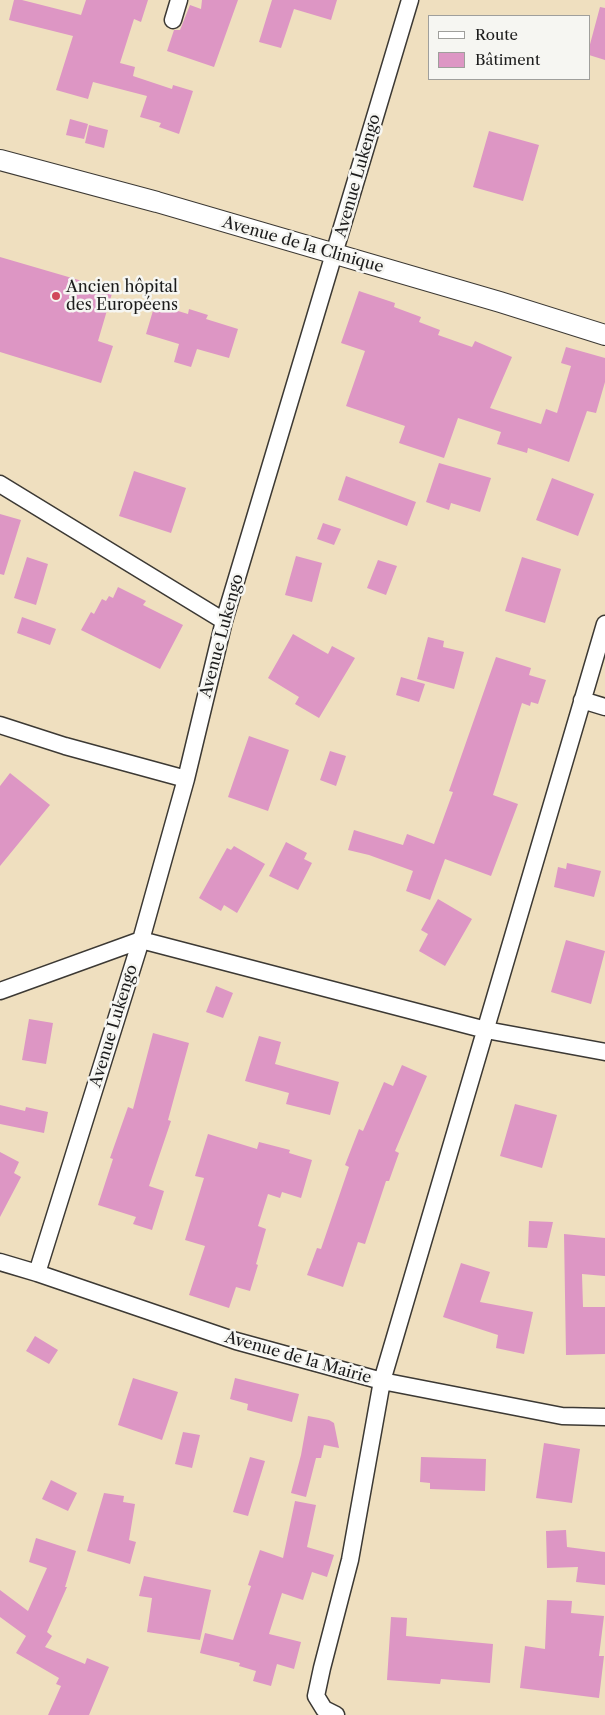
<!DOCTYPE html>
<meta charset="utf-8">
<style>
body{margin:0}
#map{position:relative;width:605px;height:1715px;overflow:hidden;background:#efdfbf;font-family:"Libre Caslon Text",serif}
canvas{display:block}
.legend{position:absolute;left:428px;top:15px;width:162px;height:65px;box-sizing:border-box;background:#f6f6f2;border:1px solid #9f9f9c;margin:0;padding:6px 9px;list-style:none;font-size:15px;color:#1c1c1c}
.legend li{display:flex;align-items:center;gap:10px;height:25px}
.legend b{width:25px;border:1px solid #9f9f9c}
</style>
<div id="map">
<canvas width="605" height="1715"></canvas>
<ul class="legend">
<li><b style="height:6px;background:#fff"></b>Route</li>
<li><b style="height:14px;background:#dd96c4"></b>Bâtiment</li>
</ul>
</div>
<script>
const c = document.querySelector('canvas').getContext('2d');
c.lineJoin = 'round';
function fillPath(path, color) { c.fillStyle = color; c.fill(path, 'evenodd'); }
function strokePath(path, color, width, dash) { c.strokeStyle = color; c.lineWidth = width; c.lineCap = dash ? 'butt' : 'round'; c.setLineDash(dash || []); c.stroke(path); }
function drawText(font, color, halo, rows, align = 'center') {
  c.font = font + ' "Libre Caslon Text",serif'; c.lineWidth = 5; c.setLineDash([]); c.textBaseline = 'middle'; c.strokeStyle = halo; c.fillStyle = color; for (const [text, x, y, turn = 0] of rows) {
    c.save(); c.translate(x, y); c.rotate((+turn || 0) * Math.PI / 180); c.textAlign = isNaN(turn) ? turn : align; if (halo) c.strokeText(text, 0, 0); c.fillText(text, 0, 0); c.restore();
  }
}
const building = new Path2D(`
 M14,0H22L81,15L86,0H148L141,22L134,19L120,63L135,67L133,76L172,89L173,85L193,91L179,134L159,127L161,123L140,117L147,96L93,82L88,99L56,90L73,36L9,20Z
 M202,0H238L214,67L167,51L174,30H180L190,5L201,9Z
 M272,0H337L331,20L294,9L281,48L259,42Z
 M600,7L605,8V60L589,55V48Z
 M70,119L88,124L84,139L66,135Z
 M89,125L108,130L104,148L85,143Z
 M489,131L539,145L523,201L473,187Z
 M0,257L113,290L98,341L113,346L101,383L0,352Z
 M359,291L395,303L394,307L421,317L419,322L440,330L438,335L472,347L475,341L512,357L490,408L541,424L546,409L557,413L571,366L561,363L566,347L605,358V382L596,413L587,411L569,462L528,448L527,453L497,444L501,432L458,418L444,458L399,443L405,426L346,406L365,351L341,343Z
 M155,304L188,314L189,309L208,315L206,319L238,329L229,358L197,349L191,367L174,362L179,344L146,334Z
 M439,463L491,478L480,512L451,503L449,510L426,502Z
 M134,471L186,488L171,533L119,516Z
 M346,476L416,502L407,526L338,500Z
 M552,478L594,494L578,536L536,520Z
 M0,514L21,520L4,575L0,574Z
 M323,523L341,529L334,545L317,539Z
 M296,556L322,563L312,602L285,595Z
 M27,557L48,564L36,605L14,598Z
 M522,557L561,569L545,623L505,611Z
 M378,560L397,566L386,595L367,588Z
 M118,587L146,601L143,605L183,625L160,669L81,630L91,612L94,614L102,599L106,601L109,596L113,598Z
 M22,617L56,629L50,645L17,633Z
 M293,634L328,654L332,646L355,658L319,718L295,704L299,697L268,678Z
 M428,637L444,641L443,647L464,652L454,689L417,679Z
 M496,657L531,668L529,675L546,680L538,704L531,702L530,706L522,703L493,795L518,804L491,876L445,859L430,900L406,891L413,871L369,855L348,850L354,830L403,845L407,834L434,844L453,792L449,791Z
 M401,677L425,684L419,702L396,695Z
 M249,736L289,750L268,811L228,797Z
 M330,751L346,756L336,786L320,780Z
 M10,773L50,805L0,866V786Z
 M286,842L307,853L304,859L312,863L298,890L269,876Z
 M234,846L265,864L237,913L224,905L221,911L199,898L227,848L231,850Z
 M567,863L601,871L594,897L554,887L558,867L566,869Z
 M438,899L472,919L445,966L419,951L428,934L421,930Z
 M566,940L605,951L591,1004L551,992Z
 M216,986L233,993L223,1018L206,1012Z
 M29,1019L53,1023L46,1064L22,1060Z
 M153,1033L189,1043L168,1120L171,1121L149,1186L164,1191L152,1230L133,1224L136,1217L98,1205L113,1159L110,1158L128,1107L133,1109Z
 M259,1036L281,1042L275,1064L339,1082L330,1115L286,1104L289,1093L245,1081Z
 M402,1065L427,1076L395,1151L399,1153L389,1181H386L365,1244L358,1242L343,1287L307,1275L317,1248L321,1249L349,1167L345,1165L359,1129L363,1131L384,1082L393,1086Z
 M515,1104L557,1115L542,1168L500,1156Z
 M0,1105L25,1111L26,1107L48,1112L44,1133L0,1124Z
 M208,1134L257,1149L259,1142L290,1150L289,1153L312,1160L301,1198L282,1192L280,1198L268,1194L258,1226L266,1229L256,1264L258,1265L250,1291L236,1287L229,1308L189,1295L205,1246L185,1240L204,1178L195,1176Z
 M0,1152L19,1162L14,1173L21,1177L0,1217Z
 M529,1221L553,1222L547,1248L528,1247Z
 M564,1234L605,1238V1276L582,1274L583,1307H605V1354L566,1355Z
 M461,1263L490,1272L480,1302L533,1312L524,1354L496,1348L498,1335L443,1317Z
 M35,1336L58,1350L49,1364L26,1351Z
 M133,1378L178,1392L162,1440L118,1425Z
 M235,1378L299,1394L292,1422L247,1410L248,1404L230,1399Z
 M308,1416L329,1420L334,1423L339,1448L324,1445L321,1458H316L306,1497L291,1493L301,1455Z
 M183,1432L200,1435L192,1468L175,1464Z
 M544,1443L580,1449L572,1503L536,1498Z
 M250,1457L265,1461L248,1516L233,1512Z
 M421,1457L486,1459L485,1491L430,1489V1483L420,1482Z
 M51,1480L77,1493L68,1511L42,1499Z
 M104,1493L124,1496L123,1502L135,1504L129,1540L136,1542L130,1564L87,1551Z
 M295,1501L316,1505L307,1547L334,1555L327,1577L312,1572L303,1600L282,1593L269,1634L301,1642L294,1669L277,1664L271,1686L253,1681L256,1671L239,1666L240,1663L200,1653L205,1633L233,1640L251,1586L248,1585L260,1550L283,1558Z
 M566,1530L567,1547L605,1552V1585L576,1582L578,1567L547,1568L546,1531Z
 M36,1538L76,1551L65,1587H67L47,1632L52,1636L45,1647L85,1664L87,1658L109,1667L89,1715H48L61,1686L56,1684L59,1678L16,1653L26,1636L0,1617V1590L28,1611L47,1568L29,1562Z
 M144,1576L211,1590L200,1640L147,1632L152,1598L139,1596Z
 M547,1600L572,1601L571,1613L604,1616L599,1656H604L599,1698L520,1688L525,1646L545,1649Z
 M391,1617L407,1618L406,1636L493,1644L490,1683L441,1679L440,1684L387,1680Z`);
const minor = new Path2D(`
 M173,20L179,0
 M0,484L224,621
 M582,700L605,707
 M0,725L65,746L186,779
 M0,991L141,940L486,1030L605,1052
 M0,1262L37,1273L236,1341L382,1381L562,1416L605,1417
 M37,1273L141,940L186,779L224,621L410,0
 M336,1715L324,1709L316,1696L322,1668L350,1560L382,1381L605,624`);
const tertiary = new Path2D(`
 M0,160L157,202L500,302L605,335`);
const markers = [
 [56,296,5,"#d1495b"]
];
const streetNames = [
 ["Avenue Lukengo",358,176,-74],
 ["Avenue de la Clinique",303,245,16],
 ["Avenue Lukengo",222,636,-75],
 ["Avenue Lukengo",114,1026,-73],
 ["Avenue de la Mairie",298,1358,16]
];
const poiNames = [
 ["Ancien hôpital",66,287],
 ["des Européens",66,305]
];
fillPath(building, '#dd96c4');
strokePath(minor, '#3c3934', 19);
strokePath(tertiary, '#3c3934', 22);
strokePath(minor, '#fff', 16);
strokePath(tertiary, '#fff', 20);
for (const [x, y, r, color] of markers) { const dot = new Path2D(); dot.arc(x, y, r, 0, 2 * Math.PI); c.fillStyle = color; c.fill(dot); strokePath(dot, '#f6f6f2', 2); }
drawText('16px', '#1c1c1c', '#f6f6f2', streetNames);
drawText('16px', '#1c1c1c', '#f6f6f2', poiNames, 'left');
</script>
